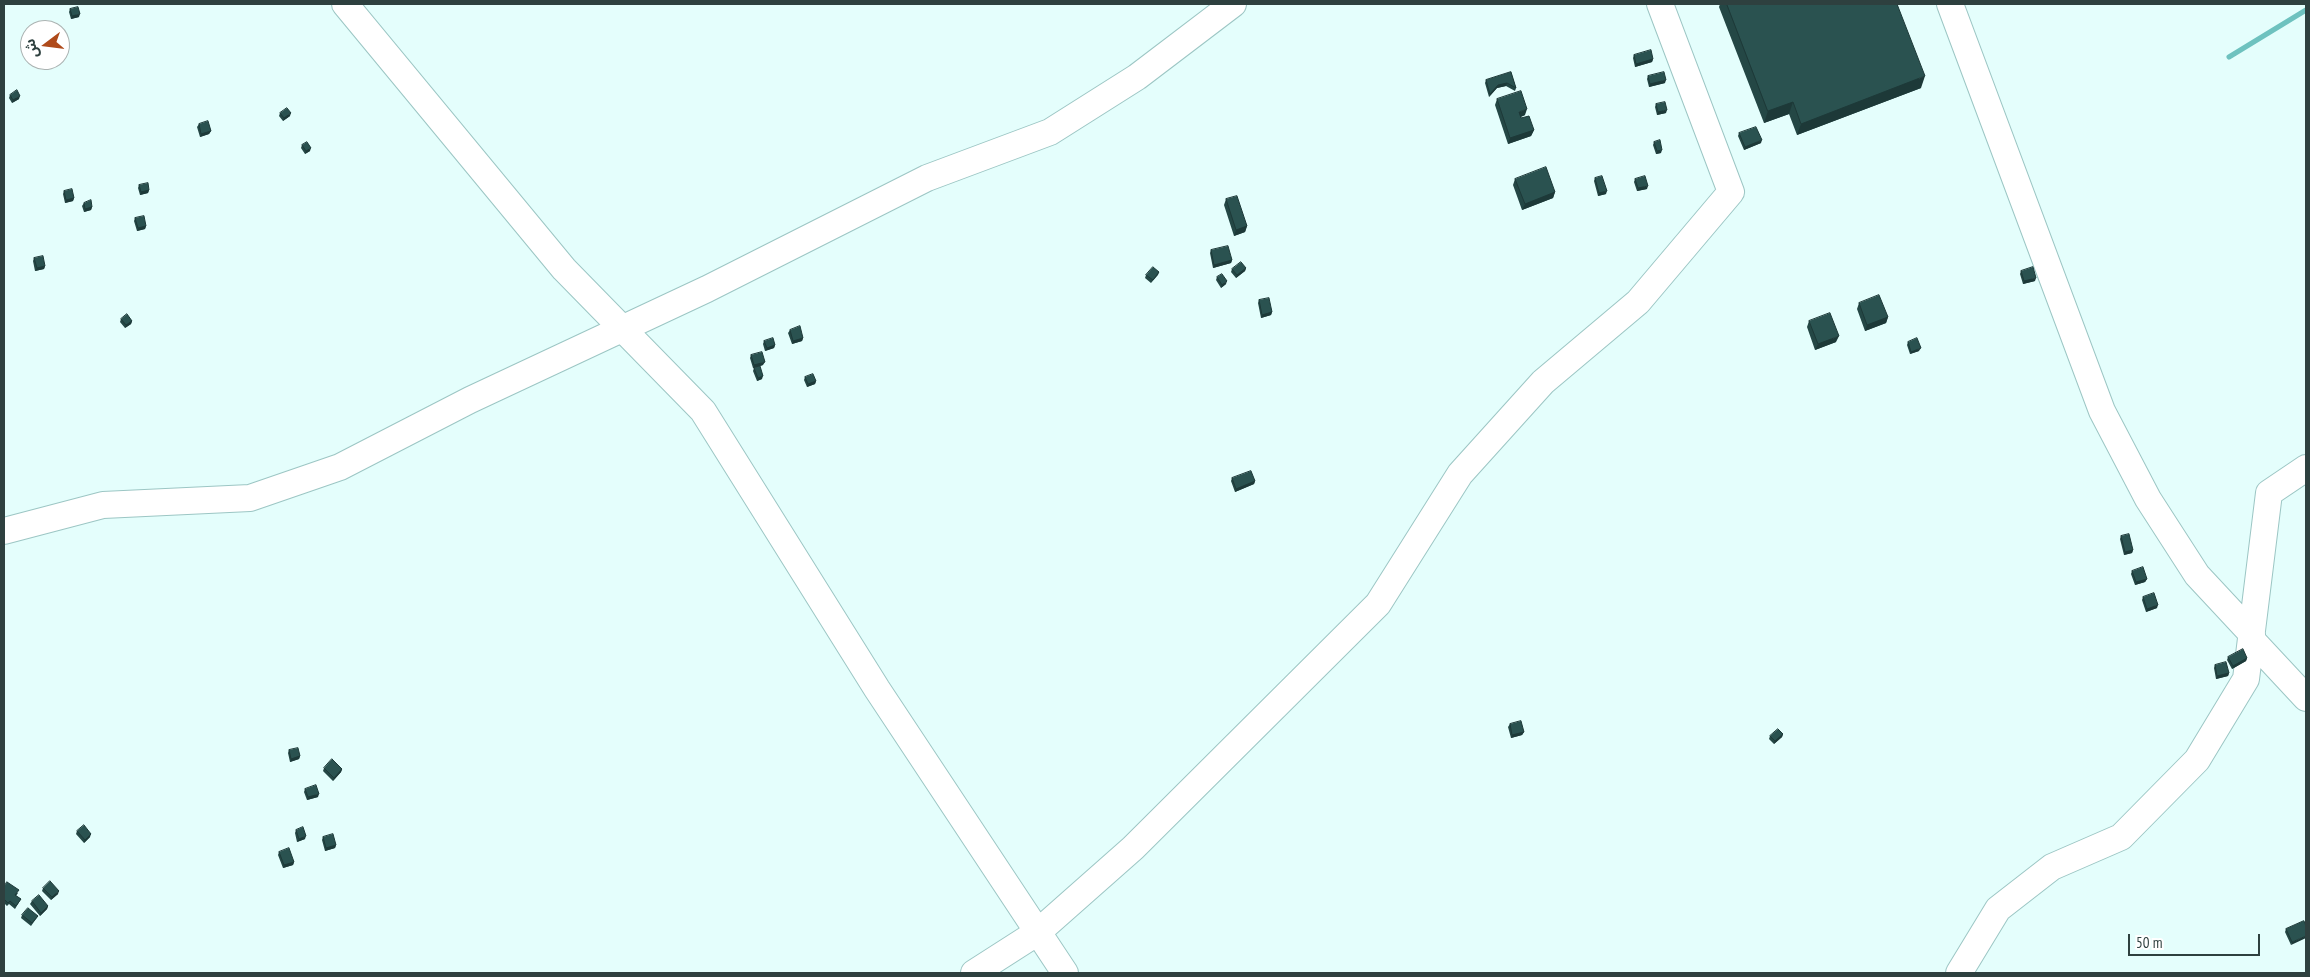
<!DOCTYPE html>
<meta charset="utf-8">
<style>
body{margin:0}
#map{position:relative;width:2310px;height:977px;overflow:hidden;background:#e4fefc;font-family:"PT Sans Narrow","Noto Sans Arabic",sans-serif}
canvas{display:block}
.frame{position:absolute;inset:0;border:5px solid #2e403f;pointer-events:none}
.north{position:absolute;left:20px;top:20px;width:50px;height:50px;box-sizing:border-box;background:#fff;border:1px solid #abb3b2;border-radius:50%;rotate:255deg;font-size:14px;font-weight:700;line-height:20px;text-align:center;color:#2e403f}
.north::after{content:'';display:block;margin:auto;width:18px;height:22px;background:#af4a1a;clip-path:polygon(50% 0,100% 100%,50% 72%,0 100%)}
.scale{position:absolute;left:2128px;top:934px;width:132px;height:22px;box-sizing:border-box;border:2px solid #2e403f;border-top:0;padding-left:6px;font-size:15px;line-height:18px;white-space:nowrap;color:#2e403f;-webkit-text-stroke:4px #fff;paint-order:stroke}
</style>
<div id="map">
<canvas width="2310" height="977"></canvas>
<div class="frame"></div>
<div class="north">ش</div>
<div class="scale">50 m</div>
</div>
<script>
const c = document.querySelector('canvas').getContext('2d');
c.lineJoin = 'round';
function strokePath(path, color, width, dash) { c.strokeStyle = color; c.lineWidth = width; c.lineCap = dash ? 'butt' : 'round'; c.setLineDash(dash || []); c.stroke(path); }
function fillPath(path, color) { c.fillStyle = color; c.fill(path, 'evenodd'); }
const stream = new Path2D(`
 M2229,57L2306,10`);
const minor = new Path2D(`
 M345,4L564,269L703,411L877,689L1065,973
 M1950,4L2102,411L2148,499L2197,575L2252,634
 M4,531L103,505L250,498L340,467L470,400L707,289L927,178L1050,132L1137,77L1233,4
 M2252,640L2306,698
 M974,973L1038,932L1133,848L1378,604L1460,474L1543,382L1638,302L1731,192L1660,4
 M1959,973L1998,909L2052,867L2121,837L2197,760L2246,679L2269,493L2306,468`);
const wall = new Path2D(`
 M1720,4H1897L1921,88L1797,135L1789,114L1764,123L1719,7Z
 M70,9L79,17L71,19L69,12Z
 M1634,55L1653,59L1652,62L1635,67L1633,58Z
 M1511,72L1516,88L1515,91L1506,86L1497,88L1489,97L1485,83L1486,80Z
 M1648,76L1665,83L1649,87L1647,79Z
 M10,95L19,99L12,103L9,98Z
 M1497,99L1525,115L1521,117V118L1534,130L1531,136L1508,144L1495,105Z
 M1656,104L1666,113L1657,115L1655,107Z
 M280,113L290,116L283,121L279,116Z
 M199,124L211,131L209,134L200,137L197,127Z
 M1739,133L1761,143L1744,150L1738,136Z
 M1654,142L1661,153L1656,154L1653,145Z
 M302,145L310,151L305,154L301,148Z
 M1595,178L1606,194L1598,196L1594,181Z
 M1515,179L1555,192L1553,198L1522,210L1513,185Z
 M1635,179L1647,189L1637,191L1634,182Z
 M139,185L149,190L148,193L140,195L138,188Z
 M64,191L74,198L73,201L65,203L63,194Z
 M1226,199L1247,226L1245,232L1234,236L1224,205Z
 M84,203L92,207L91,210L84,212L82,206Z
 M135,218L146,226L145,229L137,231L134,221Z
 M1211,250L1232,260L1231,263L1213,268L1210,253Z
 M34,258L45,266L44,269L35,271L33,261Z
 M1246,268L1245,271L1236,278L1231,272L1232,269Z
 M2021,271L2035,281L2023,284L2020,274Z
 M1159,272L1158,275L1151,283L1145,278L1146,275Z
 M1217,277L1226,284L1221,288L1216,280Z
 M1259,300L1272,312L1271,315L1261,318L1258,303Z
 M1859,303L1888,317L1886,323L1865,331L1857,309Z
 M121,319L132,321L131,324L125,328L120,322Z
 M1809,321L1836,342L1815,350L1807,327Z
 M790,330L803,338L802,341L792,344L788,333Z
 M764,341L775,345L774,348L765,351L763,344Z
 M1908,342L1919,351L1910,354L1907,345Z
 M751,355L763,365L760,366L762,379L757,381L753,371L754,368L759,366L753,368L750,358Z
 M805,377L816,381L815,384L807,387L804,380Z
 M1232,478L1255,481L1254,484L1235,492L1231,481Z
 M2121,536L2133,550L2132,553L2124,555L2120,539Z
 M2132,571L2147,579L2145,582L2135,585L2131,574Z
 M2143,597L2157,608L2146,612L2142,600Z
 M2228,657L2247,658L2246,661L2232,669L2227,660Z
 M2215,665L2229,673L2228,676L2216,679L2214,668Z
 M1510,724L1524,732L1522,735L1511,738L1508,727Z
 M1783,734L1782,737L1774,744L1769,739L1770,736Z
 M289,750L300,756L299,759L290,762L288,753Z
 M324,768L342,769L341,772L333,781L323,771Z
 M305,789L318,797L307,800L304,792Z
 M296,830L305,839L297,842L295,833Z
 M77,831L90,837L84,843L76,834Z
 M323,837L336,845L335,848L325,851L322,840Z
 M279,852L294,862L293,865L283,868L278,855Z
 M4,887L18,893L16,896L21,899L15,909L9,904L7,906L4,903Z
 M43,888L58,894L51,900L42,891Z
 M32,901L48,906L47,909L40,916L30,904Z
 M22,915L38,916L36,919L31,926L21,918Z
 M2304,921L2291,945L2285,932L2286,929Z`);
const shadedWall = new Path2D(`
 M80,14L79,17L71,19L72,16Z
 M1653,59L1652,62L1635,67L1636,64Z
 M1925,76L1921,88L1797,135L1801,124Z
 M1666,80L1665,83L1649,87L1650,84Z
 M1507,83L1506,86L1497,88L1489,97L1490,94L1498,85Z
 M20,96L19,99L12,103L13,100Z
 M1793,102L1789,114L1764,123L1768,111Z
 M1527,109L1525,115L1517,118L1519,112Z
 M1667,110L1666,113L1657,115L1658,112Z
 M291,113L290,116L283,121L284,118Z
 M1534,130L1531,136L1508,144L1510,138Z
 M211,131L209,134L200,137L201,134Z
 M1762,140L1761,143L1744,150L1745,147Z
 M311,148L310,151L305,154L306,151Z
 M1662,150L1661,153L1656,154L1657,151Z
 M1648,186L1647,189L1637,191L1638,188Z
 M149,190L148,193L140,195L141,192Z
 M1607,191L1606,194L1598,196L1599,193Z
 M1555,192L1553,198L1522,210L1525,204Z
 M74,198L73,201L65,203L66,200Z
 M92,207L91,210L84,212L85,209Z
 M146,226L145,229L137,231L138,228Z
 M1247,226L1245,232L1234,236L1236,230Z
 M1232,260L1231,263L1213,268L1214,265Z
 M45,266L44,269L35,271L37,268Z
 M1246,268L1245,271L1236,278L1237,275Z
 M2036,278L2035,281L2023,284L2024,281Z
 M1227,281L1226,284L1221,288L1222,285Z
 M1272,312L1271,315L1261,318L1262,315Z
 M1888,317L1886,323L1865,331L1867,325Z
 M132,321L131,324L125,328L126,325Z
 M1839,336L1836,342L1815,350L1818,344Z
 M803,338L802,341L792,344L793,341Z
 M775,345L774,348L765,351L767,348Z
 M1921,348L1919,351L1910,354L1911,352Z
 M765,362L763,365L753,368L754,365Z
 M763,376L762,379L757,381L758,378Z
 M816,381L815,384L807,387L808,384Z
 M1255,481L1254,484L1235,492L1236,489Z
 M2133,550L2132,553L2124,555L2125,552Z
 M2147,579L2145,582L2135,585L2136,582Z
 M2158,605L2157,608L2146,612L2147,609Z
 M2247,658L2246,661L2232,669L2233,666Z
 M2229,673L2228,676L2216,679L2217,676Z
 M1524,732L1522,735L1511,738L1512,735Z
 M1783,734L1782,737L1774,744L1775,741Z
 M300,756L299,759L290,762L291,759Z
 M342,769L341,772L333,781L334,778Z
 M319,794L318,797L307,800L308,797Z
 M91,834L90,837L84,843L85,840Z
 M306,836L305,839L297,842L299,839Z
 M336,845L335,848L325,851L326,848Z
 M294,862L293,865L283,868L284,865Z
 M59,891L58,894L51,900L52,897Z
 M48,906L47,909L40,916L41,913Z
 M2306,936V938L2291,945L2292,942Z`);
const building = new Path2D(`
 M1727,4H1897L1925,76L1801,124L1793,102L1768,111Z
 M78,7L80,14L72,16L70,9Z
 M1651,50L1653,59L1636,64L1634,55Z
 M1511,72L1516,88L1507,83L1498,85L1490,94L1486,80Z
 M1664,72L1666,80L1650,84L1648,76Z
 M17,90L20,96L13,100L10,95Z
 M1521,91L1527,109L1519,112L1521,118L1529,116L1534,130L1510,138L1497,99Z
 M1665,102L1667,110L1658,112L1656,104Z
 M287,108L291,113L284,118L280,113Z
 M208,121L211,131L201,134L199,124Z
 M1756,127L1762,140L1745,147L1739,133Z
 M1660,140L1662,150L1657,151L1654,142Z
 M307,142L311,148L306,151L302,145Z
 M1546,167L1555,192L1525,204L1515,179Z
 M1602,176L1607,191L1599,193L1595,178Z
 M1645,176L1648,186L1638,188L1635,179Z
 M148,183L149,190L141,192L139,185Z
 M72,189L74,198L66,200L64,191Z
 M1237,196L1247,226L1236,230L1226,199Z
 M91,200L92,207L85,209L84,203Z
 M144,216L146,226L138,228L135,218Z
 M1228,246L1232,260L1214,265L1211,250Z
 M43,256L45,266L37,268L34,258Z
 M1241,262L1246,268L1237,275L1232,269Z
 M1153,267L1159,272L1153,280L1146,275Z
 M2033,267L2036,278L2024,281L2021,271Z
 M1222,274L1227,281L1222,285L1217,277Z
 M1879,295L1888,317L1867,325L1859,303Z
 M1269,298L1272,312L1262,315L1259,300Z
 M1830,313L1839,336L1818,344L1809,321Z
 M127,314L132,321L126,325L121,319Z
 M800,326L803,338L793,341L790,330Z
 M773,338L775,345L767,348L764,341Z
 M1917,338L1921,348L1911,352L1908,342Z
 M762,352L765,362L754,365L751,355Z
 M760,366L763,376L758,378L754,368Z
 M813,374L816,381L808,384L805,377Z
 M1251,471L1255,481L1236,489L1232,478Z
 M2129,534L2133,550L2125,552L2121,536Z
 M2143,567L2147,579L2136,582L2132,571Z
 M2154,593L2158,605L2147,609L2143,597Z
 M2243,649L2247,658L2233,666L2228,657Z
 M2226,662L2229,673L2217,676L2215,665Z
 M1521,721L1524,732L1512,735L1510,724Z
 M1778,729L1783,734L1775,741L1770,736Z
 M298,748L300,756L291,759L289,750Z
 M332,759L342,769L334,778L324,768Z
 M316,785L319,794L308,797L305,789Z
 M84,825L91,834L85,840L77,831Z
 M303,827L306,836L299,839L296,830Z
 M333,834L336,845L326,848L323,837Z
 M289,848L294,862L284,865L279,852Z
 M50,881L59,891L52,897L43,888Z
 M7,882L19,890L15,895L21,899L16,906L10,901L8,903L4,899V887Z
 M39,895L48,906L41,913L32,901Z
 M28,908L38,916L32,923L22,915Z
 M2304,921L2306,926V936L2292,942L2286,929Z`);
strokePath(stream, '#6ec2bf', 5);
strokePath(minor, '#9cc6c4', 28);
strokePath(minor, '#fff', 26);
fillPath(wall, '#244745');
fillPath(shadedWall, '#1d3938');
fillPath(building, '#2a5250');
strokePath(building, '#1d3938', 1);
</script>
